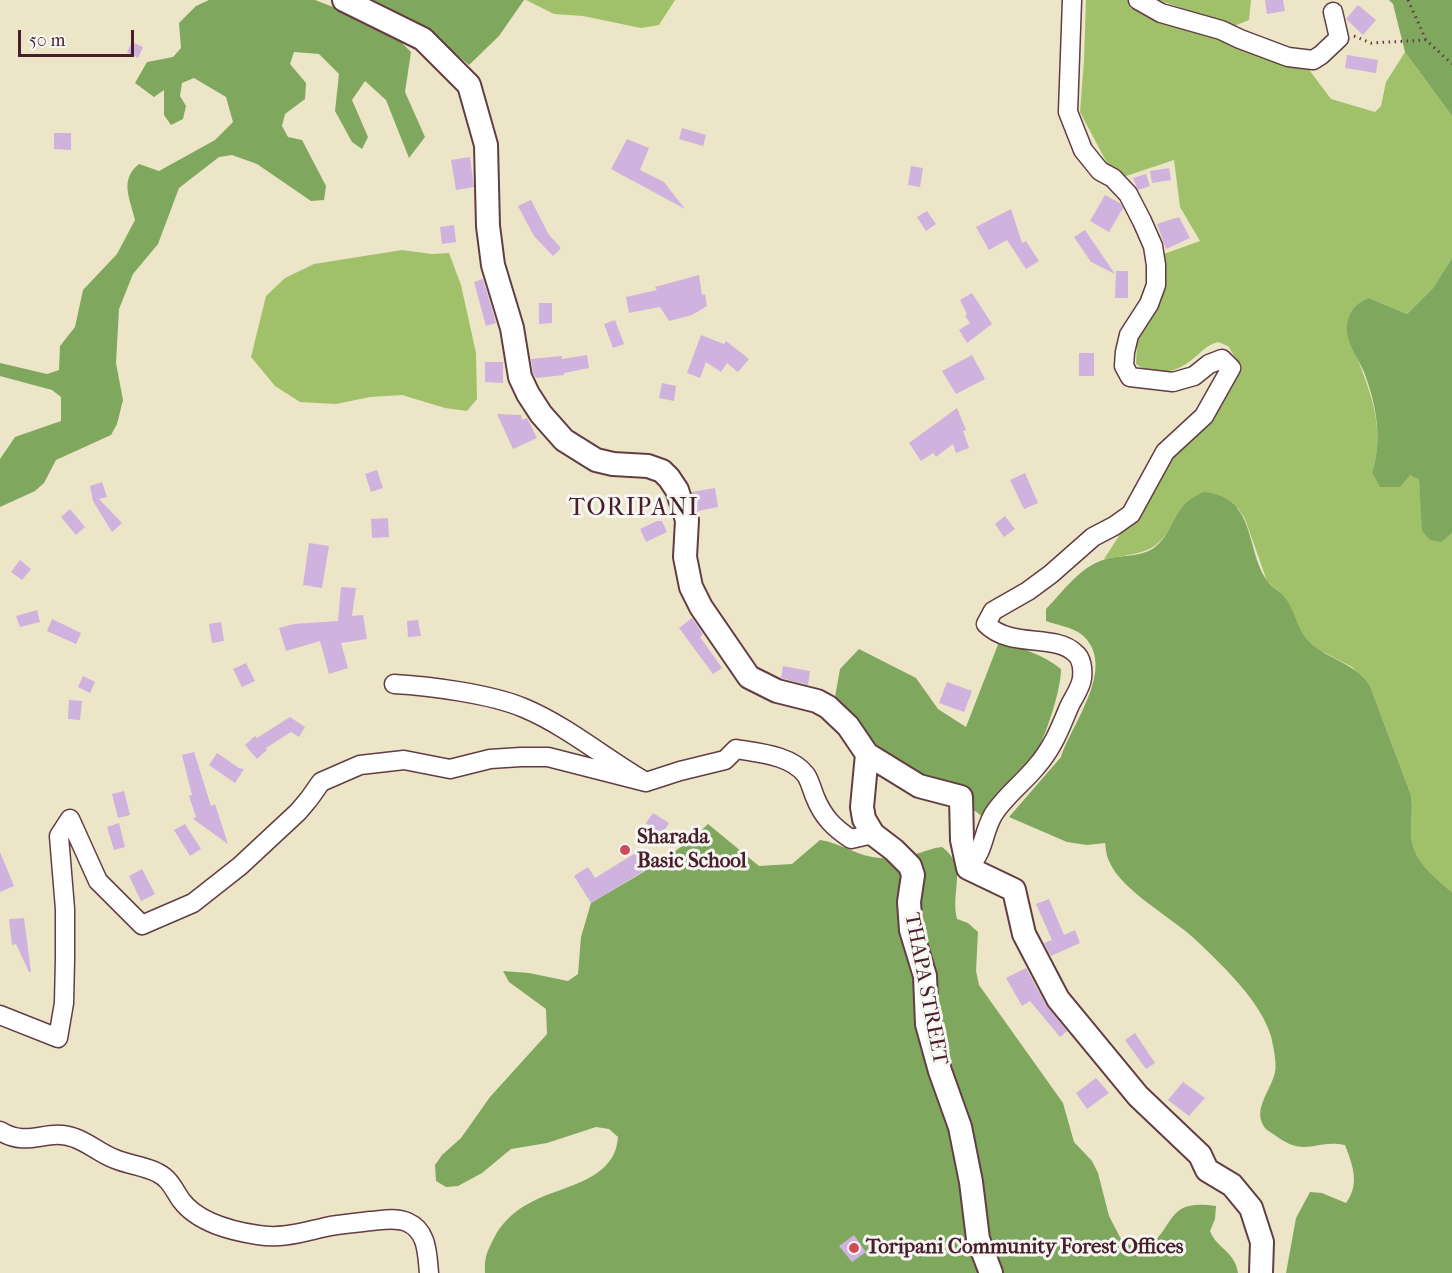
<!DOCTYPE html>
<style>
body{margin:0}
#map{position:relative;width:1452px;height:1273px;overflow:hidden;background:#ede5c8;font-family:"IM FELL French Canon",serif}
canvas{display:block}
.scale{position:absolute;left:18px;top:30px;width:116px;height:27px;box-sizing:border-box;border:3px solid #4a1f2b;border-top:0;padding-left:8px;font-size:18px;line-height:21px;white-space:nowrap;color:#4a1f2b;-webkit-text-stroke:4px #f6f6f2;paint-order:stroke}
</style>
<div id="map">
<canvas width="1452" height="1273"></canvas>
<div class="scale">50 m</div>
</div>
<script>
const c = document.querySelector('canvas').getContext('2d');
c.lineJoin = 'round';
function fillPath(path, color) { c.fillStyle = color; c.fill(path, 'evenodd'); }
function strokePath(path, color, width, dash) { c.strokeStyle = color; c.lineWidth = width; c.lineCap = dash ? 'butt' : 'round'; c.setLineDash(dash || []); c.stroke(path); }
function drawText(font, color, halo, rows, align = 'center') {
  c.font = font + ' "IM FELL French Canon",serif'; c.lineWidth = 6; c.setLineDash([]); c.textBaseline = 'middle'; c.strokeStyle = halo; c.fillStyle = color; for (const [text, x, y, turn = 0] of rows) {
    c.save(); c.translate(x, y); c.rotate((+turn || 0) * Math.PI / 180); c.textAlign = isNaN(turn) ? turn : align; if (halo) c.strokeText(text, 0, 0); c.fillText(text, 0, 0); c.restore();
  }
}
const green = new Path2D(`
 M526,0H675L659,25L641,28L583,16L554,14Z
 M1086,0H1128L1155,18L1307,67L1331,99L1375,112L1381,106L1386,82L1405,52L1452,116V258L1433,288L1407,314L1369,298L1348,337C1366,379 1388,426 1372,472L1410,475L1419,480L1423,531L1442,542L1452,533V892C1434,877 1411,859 1411,833C1411,820 1413,808 1411,795L1370,686L1352,667L1315,648L1305,639L1284,596L1267,581L1245,519L1238,508L1183,506C1158,552 1155,551 1104,559L1160,473L1232,380L1238,362L1228,346L1218,342C1205,346 1204,350 1194,358C1175,374 1156,377 1136,364L1137,344L1161,255L1200,241L1180,207L1174,160L1126,176L1123,182L1107,163L1080,112L1084,60Z
 M1158,0H1251L1249,20L1234,26Z
 M402,250L432,254L449,253L461,285L476,353L477,399L467,411L445,408L402,395L370,397L336,404L300,402L275,386L251,357L266,296L285,278L314,264Z`);
const forest = new Path2D(`
 M209,0H315L354,15L401,42L411,52L405,92L425,137L409,158L386,100L365,81L352,100L368,137L362,149L352,142L335,111L339,74L319,54L294,52L290,64L306,83L305,99L285,114L282,126L288,137L302,140L326,186L324,200L311,201L257,164L232,155L219,157L179,188L158,244L133,274L119,309L116,363L123,400L117,424L111,435L56,460L44,483L35,491L0,507V459L15,437L61,421V397L52,390L0,376V363L47,374L59,370L60,346L75,327L83,290L117,254L135,220C130,198 119,180 139,164L159,171L215,140L233,122L226,97L194,78L182,83L180,96L186,106L183,119L171,125L164,115V90L154,97L135,83L147,62L173,57L181,48L179,23L196,6Z
 M373,0H524L499,36L469,65L439,40Z
 M1389,0H1452V116L1405,52L1393,4Z
 M1452,258V533L1442,542L1430,540L1422,531L1419,480L1410,475L1400,487H1380L1372,472C1383,440 1376,403 1364,372C1358,358 1345,341 1347,325C1349,310 1357,303 1369,298L1407,314L1433,288Z
 M1203,492C1256,497 1245,546 1266,579C1270,586 1278,590 1283,595C1296,610 1297,634 1314,646C1333,661 1356,664 1370,686L1411,795C1413,808 1411,820 1411,833C1411,859 1434,877 1452,892V1273H1286L1296,1218L1310,1192L1322,1193L1346,1203C1360,1184 1353,1166 1345,1145C1315,1139 1306,1158 1276,1136C1273,1133 1267,1131 1265,1128C1251,1110 1272,1089 1275,1072C1277,1063 1273,1045 1271,1036C1260,1001 1225,968 1199,943C1174,918 1122,892 1109,861C1106,855 1106,848 1105,843L1087,845L1067,842L1009,817L1061,757C1072,723 1119,665 1081,634C1071,627 1057,625 1046,621V609C1064,591 1080,566 1106,559C1121,555 1143,557 1155,547C1169,536 1173,518 1184,505C1189,499 1196,496 1203,492Z
 M999,642C1022,648 1042,654 1061,669C1061,692 1044,741 1032,761C1019,781 999,799 984,818L941,784L902,763L879,754L833,708L840,669L859,649L916,678L938,709L966,727Z
 M708,824L759,866L792,864L820,840C841,843 859,857 880,858C891,859 908,857 919,853C927,851 932,848 942,847C969,867 950,890 957,919L968,923L978,932L976,971L979,985L1063,1103L1074,1142L1092,1161L1098,1173L1109,1216L1122,1241L1134,1247L1148,1248C1177,1222 1167,1199 1216,1206L1215,1219L1210,1231C1217,1249 1235,1251 1238,1273H485C484,1257 487,1252 494,1238C522,1185 586,1196 611,1159C616,1152 617,1145 618,1137L609,1129L596,1127L547,1143L511,1149L482,1173L458,1186L446,1187L436,1181L435,1165L442,1155L461,1138L490,1097L547,1034L546,1009L509,982L503,971L529,973L568,981L578,974L581,937L591,903C631,879 675,856 708,824Z`);
const building = new Path2D(`
 M1265,0H1283L1285,11L1267,14Z
 M1358,5L1376,20L1363,35L1346,19Z
 M132,42L143,47L138,58L127,52Z
 M1347,55L1378,60L1376,73L1345,68Z
 M682,128L706,135L703,146L679,139Z
 M54,133H71V150L54,149Z
 M627,139L649,148L640,170L664,182L685,209L611,169Z
 M470,157L474,187L456,190L451,160Z
 M911,166L923,168L920,187L908,185Z
 M1169,168L1171,180L1152,183L1150,171Z
 M1146,174L1150,186L1138,190L1133,178Z
 M1105,195L1120,203L1123,208L1109,232L1090,221Z
 M531,200L549,235L561,248L553,256L534,236L518,206Z
 M1011,209L1022,243L1026,241L1039,261L1026,269L1007,240L989,250L976,227Z
 M927,211L936,224L926,231L917,217Z
 M1179,217L1190,238L1166,249L1157,224Z
 M454,225L456,242L442,244L440,227Z
 M1085,230L1115,274L1091,262L1074,237Z
 M1116,271H1128V298H1115Z
 M699,275L702,295L705,294L707,306L692,315L669,321L660,307L629,313L626,297L657,290L655,287Z
 M483,279L496,323L486,326L474,282Z
 M972,293L992,324L967,343L959,330L970,323L965,316L967,314L960,300Z
 M539,303H552V323L539,324Z
 M615,320L624,344L613,348L604,324Z
 M701,335L724,344L726,341L749,359L738,372L727,363L721,372L706,362L700,378L687,373Z
 M1079,353H1094V376H1079Z
 M587,355L589,368L564,373V375L536,378L533,373L531,359L562,356V359Z
 M972,355L985,379L956,394L942,371Z
 M485,362H503V383L485,382Z
 M662,383L676,386L674,401L659,398Z
 M957,408L966,430L963,431L969,448L956,453L953,444L936,457L933,453L921,461L909,443Z
 M497,414L521,415L522,420L527,418L537,438L513,449Z
 M377,470L383,488L371,492L365,474Z
 M1025,473L1038,503L1024,509L1010,480Z
 M102,482L107,497L99,499L122,523L112,532L93,501L90,486Z
 M715,488L718,507L698,511L692,492Z
 M70,509L85,527L76,535L61,517Z
 M1005,516L1015,529L1004,537L995,524Z
 M388,518L389,537L372,538L371,519Z
 M657,521H662L667,532L646,542L640,529Z
 M309,543L329,546L322,588L303,585Z
 M20,560L31,569L22,580L11,572Z
 M341,587L356,588L352,616L363,615L367,639L341,643L348,668L329,674L320,641L286,651L279,628L294,624L338,621Z
 M37,610L40,622L20,627L16,616Z
 M692,618L703,634L700,637L722,668L713,674L679,628Z
 M52,619L81,633L76,644L47,631Z
 M418,620L421,636L408,637L407,621Z
 M221,622L224,641L212,643L209,624Z
 M246,663L255,681L242,687L233,669Z
 M783,666L810,671L808,685L781,678Z
 M83,676L95,682L90,693L78,687Z
 M947,682L972,691L964,712L939,703Z
 M69,700L82,701L80,720L68,719Z
 M290,717L305,727L299,737L291,732L266,748L267,750L257,759L245,745L255,736L257,738Z
 M194,752L211,806L215,804L228,844L193,819L196,817L189,796L192,795L182,755Z
 M217,753L239,768L244,769L235,783L209,765Z
 M124,791L130,815L118,818L112,794Z
 M653,813L669,823L662,834L646,823Z
 M119,823L125,847L114,850L107,827Z
 M185,824L201,849L190,856L174,830Z
 M642,849L652,866L591,903L574,876L588,867L595,878Z
 M0,852L14,886L0,892Z
 M142,869L155,894L141,901L129,876Z
 M1049,899L1064,935L1075,930L1080,943L1051,956L1044,943L1052,940L1036,904Z
 M24,918L31,972H29L16,944L12,945L9,919Z
 M1026,968L1046,1005L1067,1031L1060,1037L1030,1001L1022,1006L1006,978Z
 M1135,1033L1155,1063L1146,1069L1125,1040Z
 M1096,1078L1109,1093L1087,1109L1076,1093Z
 M1183,1082L1205,1098L1189,1116L1168,1100Z
 M854,1235L866,1252L852,1262L839,1246Z`);
const path = new Path2D(`
 M1408,0L1426,40
 M1354,36L1371,43L1426,40L1452,64`);
const minor = new Path2D(`
 M1138,0L1161,13L1221,30L1240,39L1288,57L1313,60L1321,55L1339,38L1333,12
 M394,684C430,686 491,694 524,708C567,726 606,759 646,782L680,771L725,760L736,749C759,753 791,755 806,775C810,781 812,790 815,797C823,817 834,828 851,839L873,834
 M968,868C985,850 982,835 993,815C1004,797 1023,783 1036,767C1052,749 1060,729 1069,707C1073,698 1081,688 1082,678C1083,670 1082,658 1075,653C1054,633 1011,649 986,624L993,611L1028,591L1051,574L1093,537L1114,526L1131,514L1165,452L1204,416L1231,368L1222,359L1209,364L1194,376L1173,382L1130,377L1124,366L1125,352L1129,335L1149,304L1156,285V265L1153,246L1142,221L1128,194L1113,178L1100,171L1083,150L1068,112L1072,0
 M0,1015L58,1038L64,1003L65,959V909L59,836L70,819L98,881L142,925L193,903L240,866L298,812L309,799L321,782L360,765L404,760L450,769L490,759L521,757H548L646,782
 M0,1131C29,1149 47,1127 75,1138C89,1143 101,1154 115,1159C129,1165 145,1166 158,1173C170,1179 174,1190 181,1200C198,1223 232,1231 258,1235C282,1239 303,1232 326,1227C340,1224 356,1223 371,1221C382,1220 396,1217 407,1222C428,1231 427,1254 429,1273`);
const tertiary = new Path2D(`
 M344,0L423,39L469,85L486,145L488,226L493,265L512,328L520,377L528,394L541,414L564,440L596,460L613,464L648,466L662,471L669,478L677,490L687,520L685,557L691,587L701,607L749,677L777,691L817,701L828,707L848,726L867,754L919,786L961,797L962,840L968,868L1014,890L1024,934L1058,999L1138,1096L1200,1155L1207,1170L1232,1185L1251,1208L1262,1242L1261,1273
 M867,754L862,807L864,819L873,834L894,850L910,866L913,875L909,902L911,930L925,976L927,1024L940,1071L960,1127L971,1182L978,1239L991,1273`);
const markers = [
 [625,850,6,"#d1495b"],
 [854,1248,6,"#d1495b"]
];
const poiNames = [
 ["Sharada",637,838],
 ["Basic School",637,862],
 ["Toripani Community Forest Offices",866,1248]
];
const streetNames = [
 ["THAPA STREET",925,989,79]
];
const quarterNames = [
 ["TORIPANI",634,509]
];
fillPath(green, '#a0c16a');
fillPath(forest, '#80a75e');
fillPath(building, '#cfb2dd');
strokePath(minor, '#623d43', 21);
strokePath(tertiary, '#623d43', 26);
strokePath(path, '#623d43', 3, [1.5, 4.5]);
strokePath(minor, '#fff', 18);
strokePath(tertiary, '#fff', 22);
for (const [x, y, r, color] of markers) { const dot = new Path2D(); dot.arc(x, y, r, 0, 2 * Math.PI); c.fillStyle = color; c.fill(dot); strokePath(dot, '#f6f6f2', 2); }
drawText('bold 21px', '#4a1f2b', '#f6f6f2', poiNames, 'left');
drawText('21px', '#4a1f2b', '#f6f6f2', streetNames);
c.letterSpacing = '1.5px';
drawText('24px', '#4a1f2b', '#f6f6f2', quarterNames);
c.letterSpacing = '0px';
</script>
